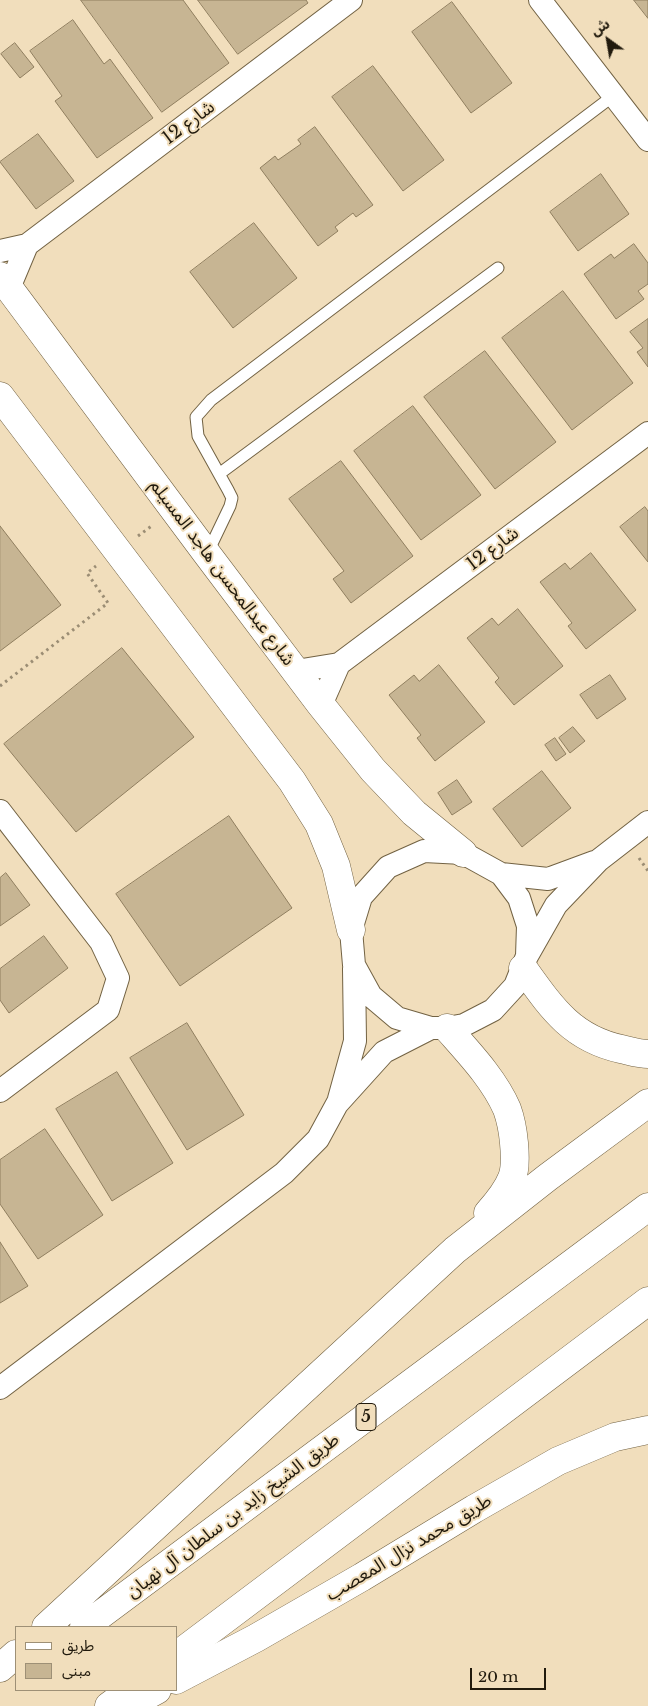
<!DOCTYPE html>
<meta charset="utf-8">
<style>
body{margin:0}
#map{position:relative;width:648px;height:1706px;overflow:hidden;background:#f1debc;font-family:"Libre Baskerville","Noto Sans Arabic",serif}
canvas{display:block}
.legend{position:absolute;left:15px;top:1626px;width:162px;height:65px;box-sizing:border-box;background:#f1debc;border:1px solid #9e9076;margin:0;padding:6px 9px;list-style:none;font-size:15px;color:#211a0d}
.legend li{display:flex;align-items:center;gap:10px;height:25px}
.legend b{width:25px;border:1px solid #9e9076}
.north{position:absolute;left:583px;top:15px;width:50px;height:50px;-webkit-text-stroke:4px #f1debc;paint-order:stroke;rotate:328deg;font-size:14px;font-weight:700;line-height:20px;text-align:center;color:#211a0d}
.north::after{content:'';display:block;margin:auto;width:18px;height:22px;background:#211a0d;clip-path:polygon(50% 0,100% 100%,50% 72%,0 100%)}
.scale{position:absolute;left:470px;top:1668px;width:76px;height:22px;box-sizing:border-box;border:2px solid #211a0d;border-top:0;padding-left:6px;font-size:15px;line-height:18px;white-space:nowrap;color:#211a0d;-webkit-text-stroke:4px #f1debc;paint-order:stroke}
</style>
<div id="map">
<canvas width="648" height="1706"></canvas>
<ul class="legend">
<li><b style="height:6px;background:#fff"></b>طريق</li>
<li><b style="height:14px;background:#c7b593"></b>مبنى</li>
</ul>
<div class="north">ش</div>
<div class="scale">20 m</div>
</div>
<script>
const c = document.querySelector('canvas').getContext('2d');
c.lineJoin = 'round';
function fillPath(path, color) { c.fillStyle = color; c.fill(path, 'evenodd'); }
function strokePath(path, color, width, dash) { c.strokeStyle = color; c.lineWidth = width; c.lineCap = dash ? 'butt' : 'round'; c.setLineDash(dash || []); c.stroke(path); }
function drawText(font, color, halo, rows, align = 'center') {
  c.font = font + ' "Libre Baskerville","Noto Sans Arabic",serif'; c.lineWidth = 4; c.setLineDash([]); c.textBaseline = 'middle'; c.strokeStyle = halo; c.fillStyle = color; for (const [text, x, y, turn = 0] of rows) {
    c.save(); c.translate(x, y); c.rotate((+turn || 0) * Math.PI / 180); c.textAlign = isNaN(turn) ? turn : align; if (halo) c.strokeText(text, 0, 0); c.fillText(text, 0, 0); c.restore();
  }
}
const building = new Path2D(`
 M81,0H183L229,63L162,112Z
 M198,0H306L308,3L238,54Z
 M634,0H648V18Z
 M452,2L512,83L471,113L412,32Z
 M73,20L104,64L110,59L153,118L97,158L55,101L62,96L30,51Z
 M15,43L34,67L20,78L1,54Z
 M373,66L444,160L403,191L332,97Z
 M315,127L373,205L356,217L353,213L335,227L338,231L318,246L260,168L275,156L278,160L301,144L298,140Z
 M38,134L74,181L36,209L0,162Z
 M601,174L629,214L578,251L550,212Z
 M254,223L297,278L233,328L190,272Z
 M634,244L648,263V284L638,291L644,299L616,319L584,274L611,254L614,258Z
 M563,291L633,383L572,430L502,338Z
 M648,319V367L637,352L643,348L630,332Z
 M485,351L556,442L495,489L424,397Z
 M413,406L481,495L421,540L354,451Z
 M341,461L413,556L351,603L333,579L344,571L289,499Z
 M645,507L648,511V562L620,527Z
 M0,526L61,605L0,651Z
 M591,553L636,610L586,649L568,626L572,623L540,582L565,563L570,569Z
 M518,609L563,666L514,705L495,682L499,678L467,638L492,618L498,625Z
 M122,648L194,737L76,832L4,744Z
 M439,665L485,722L435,761L417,738L421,735L389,695L414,675L419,681Z
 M610,675L626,699L597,719L580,695Z
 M573,727L585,741L570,753L559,738Z
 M555,738L566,754L556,761L545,745Z
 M542,771L571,808L522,847L493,809Z
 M457,780L472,802L452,815L438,793Z
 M229,816L292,908L180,986L116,894Z
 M6,873L30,905L0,926V878Z
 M44,936L68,968L9,1013L0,1000V969Z
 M187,1023L244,1115L187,1150L130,1058Z
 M117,1072L173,1163L112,1201L56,1109Z
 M45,1129L103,1215L38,1259L0,1204V1160Z
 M0,1242L28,1286L0,1303Z`);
const path = new Path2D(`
 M138,536L153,525
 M0,686L108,603L87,573L96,566
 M639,858L648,871`);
const lane = new Path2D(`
 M219,474L498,268
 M208,552L230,506L232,498L228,490L198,436L196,417L211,400L613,96`);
const street = new Path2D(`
 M540,0L648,140
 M0,251L27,245L351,0
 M9,288L27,245
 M296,671L339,664L648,433
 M321,705L339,664
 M0,811L101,942L118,978L108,1010L0,1091
 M501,874L548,879L594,862
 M527,956L528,926L519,898L501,874L463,853L424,851L388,867L361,897L351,930L354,965L371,996L397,1018L431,1028H447L464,1025L493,1010L515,986L527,956L556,905L599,860L648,822
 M339,1099L355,1041L354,969
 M0,1388L284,1173L318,1139L337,1104L384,1052L431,1028`);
const secondary = new Path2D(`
 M0,276L207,554L321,705L373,770L414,813L463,853
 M0,396L292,781L319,824L336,866L351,930
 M176,1680L256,1638L362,1577L474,1509L558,1461L615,1437L648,1430
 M127,1706L157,1690`);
const highway = new Path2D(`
 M523,968C551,1007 571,1038 621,1049C630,1051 639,1054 648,1054
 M447,1028C469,1053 494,1079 507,1109C511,1120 513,1132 514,1143C515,1154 516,1168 512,1178C507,1191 497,1203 488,1213
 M46,1627L455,1250L548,1177L648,1103
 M84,1627L648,1207
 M176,1656L648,1301
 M0,1668L16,1654
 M109,1706L131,1690`);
const shields = [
 [366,1417,20]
];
const shieldNames = [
 ["5",366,1417]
];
const streetNames = [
 ["شارع 12",189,123,-37],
 ["شارع 12",493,549,-37],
 ["شارع عبدالمحسن هاجد المسيلم",222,573,53],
 ["طريق الشيخ زايد بن سلطان آل نهيان",233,1516,-37],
 ["طريق محمد نزال المعصب",409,1548,-31]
];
fillPath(building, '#c7b593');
strokePath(building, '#8f7e5f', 1);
strokePath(lane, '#726243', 13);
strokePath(street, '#726243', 24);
strokePath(secondary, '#726243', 29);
strokePath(highway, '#726243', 29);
strokePath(path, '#9b8d74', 3, [2.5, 4]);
strokePath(lane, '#fff', 11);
strokePath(street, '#fff', 22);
strokePath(secondary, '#fff', 28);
strokePath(highway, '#fff', 28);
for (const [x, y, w] of shields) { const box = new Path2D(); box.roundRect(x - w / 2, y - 13.5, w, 27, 4); c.fillStyle = '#f1debc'; c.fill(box); strokePath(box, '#211a0d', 1); }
drawText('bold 16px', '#211a0d', null, shieldNames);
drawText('18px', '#211a0d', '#f1debc', streetNames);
</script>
